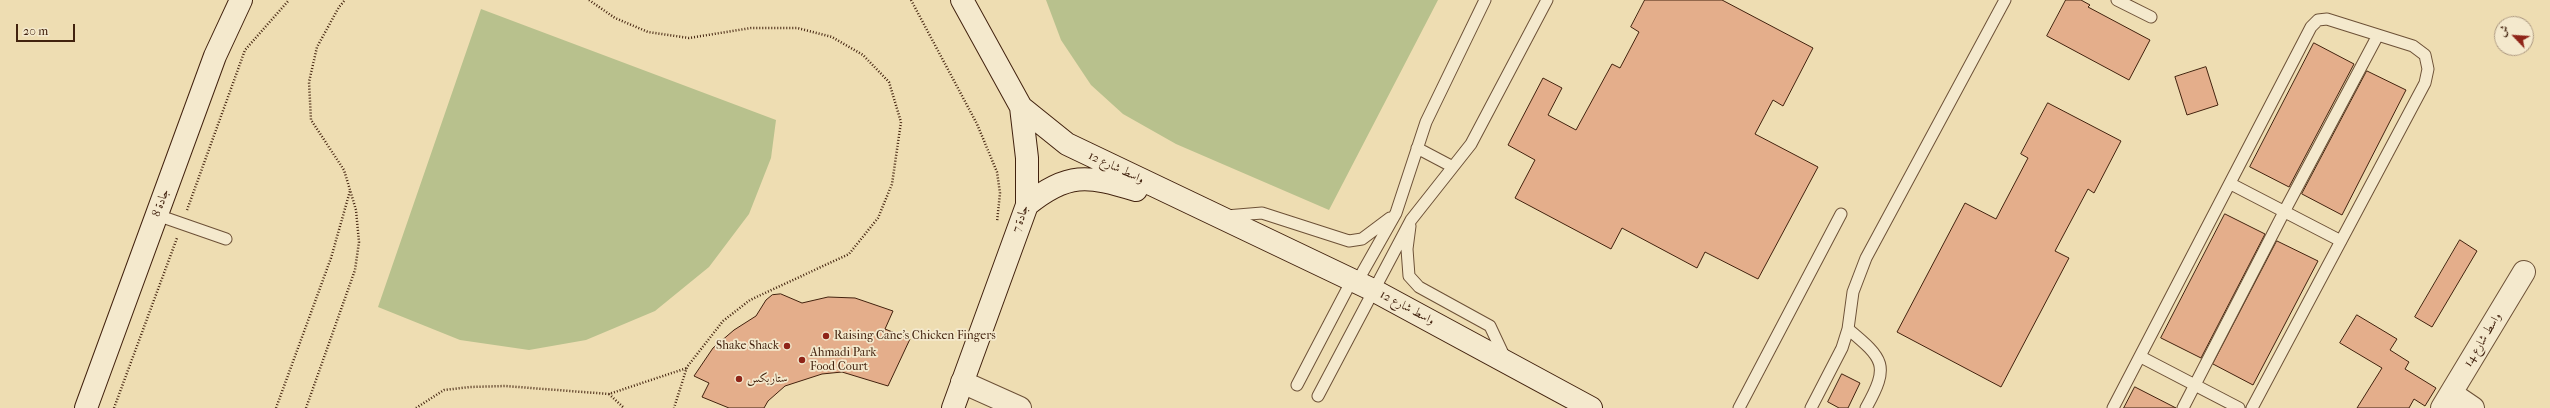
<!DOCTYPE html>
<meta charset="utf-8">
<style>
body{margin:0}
#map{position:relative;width:2550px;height:408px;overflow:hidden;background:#eeddb2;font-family:"IM FELL French Canon",Amiri,serif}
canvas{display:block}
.north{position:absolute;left:2494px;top:16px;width:40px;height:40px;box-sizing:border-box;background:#f4e9cd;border:1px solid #ad9981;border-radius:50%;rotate:295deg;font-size:11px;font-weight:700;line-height:16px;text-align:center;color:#42220e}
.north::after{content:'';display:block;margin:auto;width:14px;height:18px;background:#8f2418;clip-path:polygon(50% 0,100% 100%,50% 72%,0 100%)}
.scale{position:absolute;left:16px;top:24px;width:59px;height:18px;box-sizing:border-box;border:2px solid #42220e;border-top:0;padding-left:5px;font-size:12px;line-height:14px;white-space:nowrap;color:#42220e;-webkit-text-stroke:3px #f4e9cd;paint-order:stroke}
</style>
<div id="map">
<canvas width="2550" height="408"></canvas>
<div class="north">ش</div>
<div class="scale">20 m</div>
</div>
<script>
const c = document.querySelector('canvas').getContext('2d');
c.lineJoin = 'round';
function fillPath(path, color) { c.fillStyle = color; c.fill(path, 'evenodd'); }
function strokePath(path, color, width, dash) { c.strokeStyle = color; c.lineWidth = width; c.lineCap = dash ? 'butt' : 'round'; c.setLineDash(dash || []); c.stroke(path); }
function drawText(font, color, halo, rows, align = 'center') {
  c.font = font + ' "IM FELL French Canon",Amiri,serif'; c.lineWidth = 3.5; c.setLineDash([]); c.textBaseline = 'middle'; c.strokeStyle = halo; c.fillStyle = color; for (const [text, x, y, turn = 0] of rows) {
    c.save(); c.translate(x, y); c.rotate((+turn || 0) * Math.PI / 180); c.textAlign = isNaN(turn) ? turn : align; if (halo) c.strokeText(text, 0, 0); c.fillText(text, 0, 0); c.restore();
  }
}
const green = new Path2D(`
 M1046,0H1438L1329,210L1176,144L1123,114L1091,85L1061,40Z
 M481,9L776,120L771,158L749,214L709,267L655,311L586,340L529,350L460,340L378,307Z`);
const building = new Path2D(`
 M1645,0H1722L1813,48L1783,106L1773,100L1755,134L1818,167L1758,279L1705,252L1697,268L1622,228L1611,249L1515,198L1535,160L1508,145L1543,78L1562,88L1548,115L1576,130L1612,64L1620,68L1639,32L1631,27Z
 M2066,0H2081L2090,5L2088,7L2150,40L2129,80L2047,36Z
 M2314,43L2354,64L2289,187L2250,167Z
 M2206,67L2218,105L2187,115L2175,77Z
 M2367,71L2406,90L2342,215L2302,194Z
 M2048,103L2121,141L2094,193L2088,189L2055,251L2069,258L2001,387L1897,332L1965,203L1996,219L2028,158L2021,154Z
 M2225,214L2265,234L2201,358L2161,338Z
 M2460,240L2477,251L2432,327L2415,317Z
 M2277,241L2318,261L2253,385L2213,364Z
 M781,294L802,303L828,297L855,298L893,311L885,329L910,339L888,386L842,372L822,374L785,386L768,401L764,408H729L702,397L709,383L694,376L713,348L734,330L756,316L766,300L772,295Z
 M2357,315L2397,339L2390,350L2409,362L2405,369L2436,388L2425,406L2414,399L2409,408H2357L2382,368L2340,343Z
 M1842,374L1860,383L1848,408H1839L1828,402Z
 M2135,387L2176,408H2124Z`);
const path = new Path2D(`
 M589,0L615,18L648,32L689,38L751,28H797L832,37L863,55L889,82L901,122L892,184L878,218L849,254L750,300L723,321L687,367L674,408
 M911,0L977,124L997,172L1000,193L997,222
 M187,210L245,50L289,0
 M609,394L624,408
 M114,408L177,238
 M276,408L331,258L350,191
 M306,408L355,270L359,242L356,210L344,170L311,120L309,82L317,47L339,7L345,0
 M416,408L444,390L470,387L505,386L609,394L687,368`);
const lane = new Path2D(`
 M2117,0L2151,17
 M1417,148L1453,167
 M2231,184L2341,241
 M157,215L226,239
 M1226,216L1262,213L1349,241L1362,239L1390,218
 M1410,226L1407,249L1409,276L1419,287L1490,326L1505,358
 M1357,282L1396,213L1426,122L1485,0
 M1848,329C1884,359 1890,365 1866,408
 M2141,357L2239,408
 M1297,385L1352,280
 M1318,396L1411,220L1471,144L1547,0
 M1739,408L1841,214
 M1811,408L1842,348L1848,329L1853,292L1866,258L2005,0
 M2113,408L2311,27L2318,20L2327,19L2413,46L2425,55L2428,69L2425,83L2252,408
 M2183,408L2284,212L2378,35`);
const street = new Path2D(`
 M962,382L1020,408
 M2451,393L2473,408
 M2442,408L2524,272`);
const secondary = new Path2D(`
 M1021,107L1067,144L1373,290L1591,408
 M1027,205C1067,172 1088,175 1136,190
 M86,408L215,56L241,0
 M953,408L1027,205V158L1021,107L962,0`);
const markers = [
 [826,336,4,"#8f2418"],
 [787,346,4,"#8f2418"],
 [802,360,4,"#8f2418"],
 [739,379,4,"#8f2418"]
];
const streetNames = [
 ["واسط شارع 12",1116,168,25],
 ["جادة 8",161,203,-70],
 ["جادة 7",1021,219,-72],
 ["واسط شارع 12",1407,308,28],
 ["واسط شارع 14",2483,340,-59]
];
const poiNames = [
 ["Raising Cane’s Chicken Fingers",834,336],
 ["Shake Shack",779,346,"right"],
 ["Ahmadi Park",810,353],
 ["Food Court",810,367],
 ["ستاربكس",747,379]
];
fillPath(green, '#b8c18d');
fillPath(building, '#e4ae8b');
strokePath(building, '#42220e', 1);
strokePath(lane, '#6d5137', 13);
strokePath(street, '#6d5137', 24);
strokePath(secondary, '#42220e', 24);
strokePath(path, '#42220e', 2.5, [1, 2]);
strokePath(lane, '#f4e9cd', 11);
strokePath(street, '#f4e9cd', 22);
strokePath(secondary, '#f4e9cd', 22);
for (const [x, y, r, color] of markers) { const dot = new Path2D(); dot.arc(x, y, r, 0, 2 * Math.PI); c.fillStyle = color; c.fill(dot); strokePath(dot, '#f4e9cd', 1.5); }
drawText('12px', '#42220e', '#f4e9cd', streetNames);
drawText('12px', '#42220e', '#f4e9cd', poiNames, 'left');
</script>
